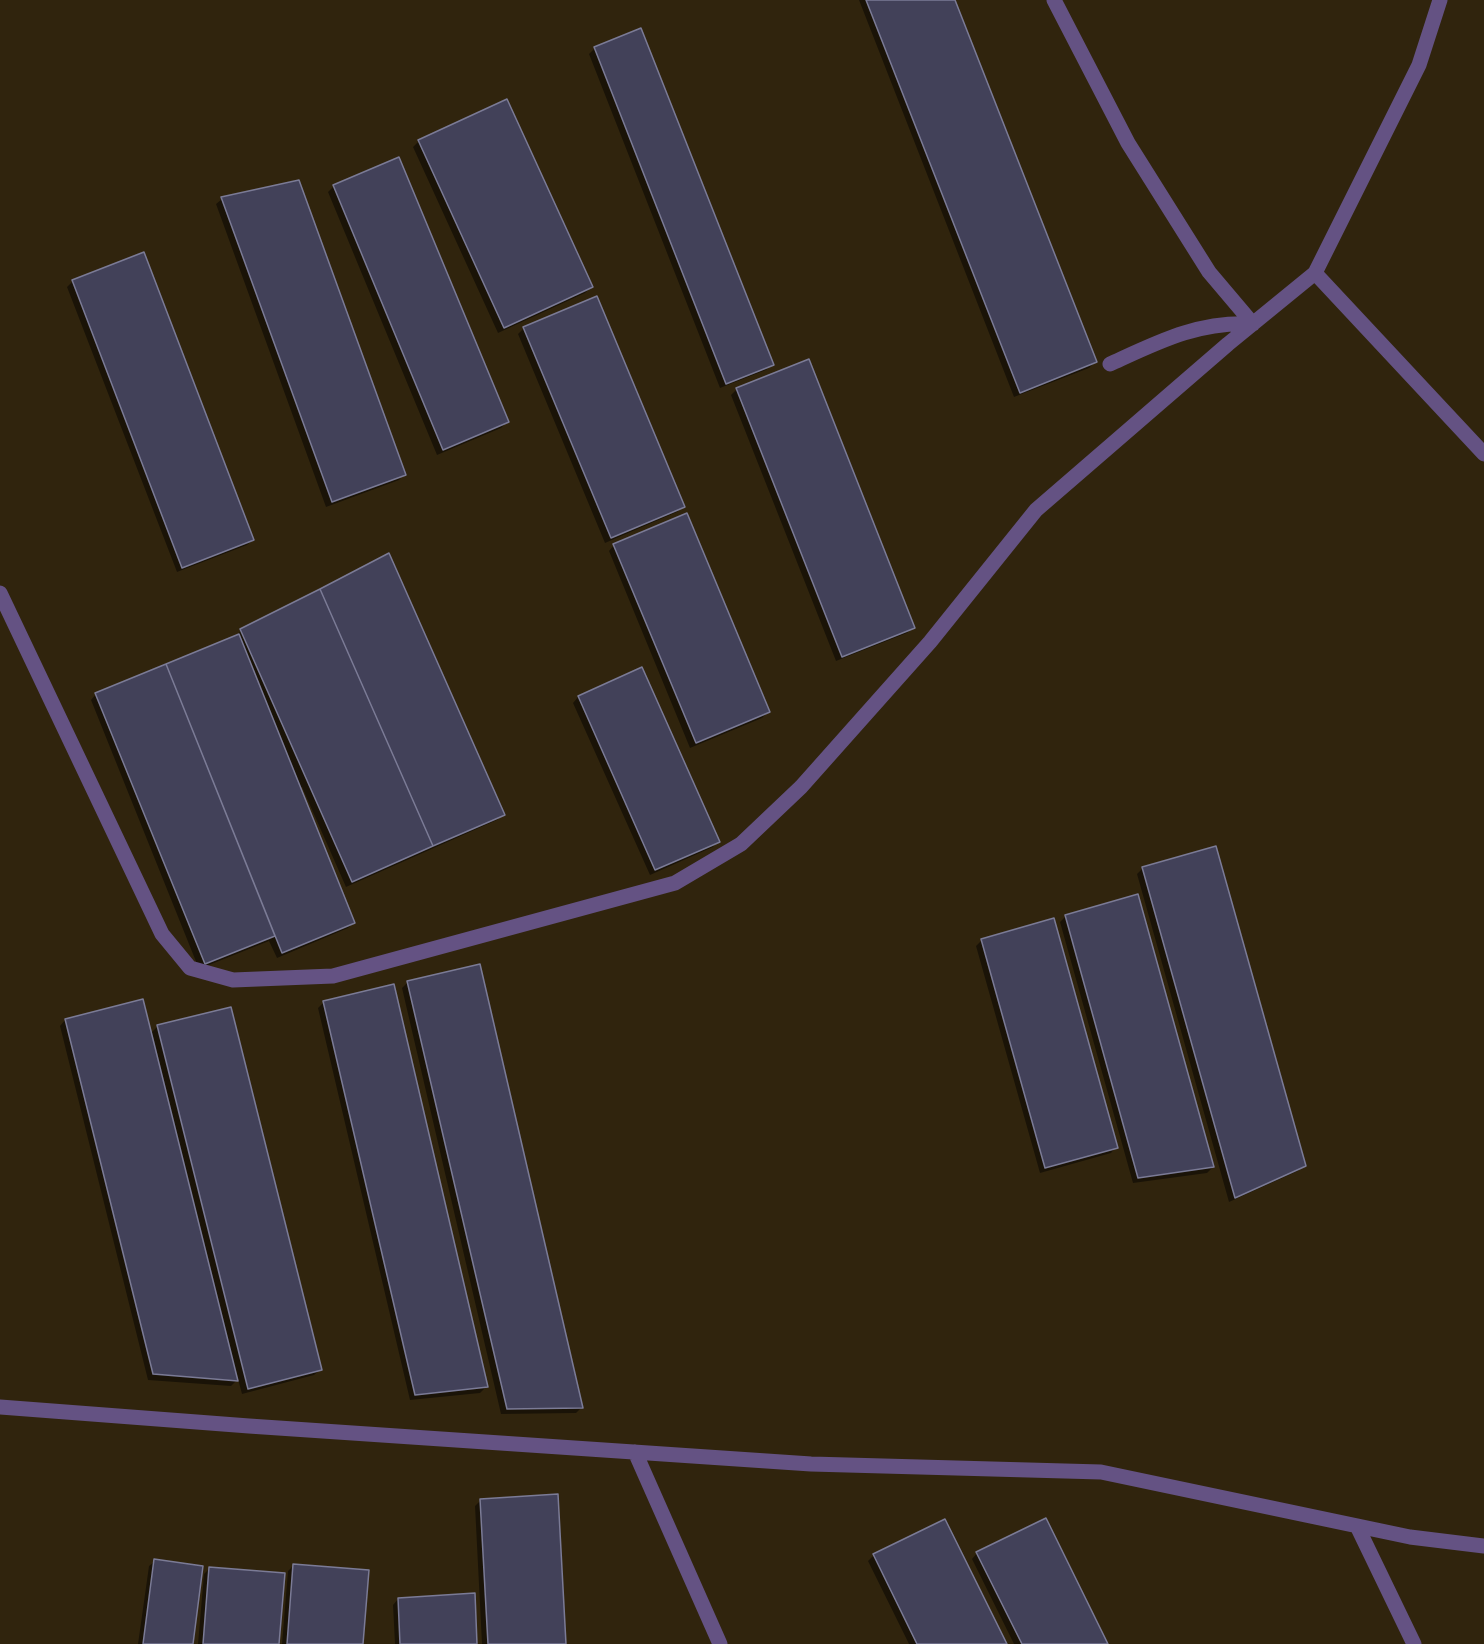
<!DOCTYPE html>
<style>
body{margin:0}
canvas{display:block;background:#30240d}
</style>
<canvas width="1484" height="1644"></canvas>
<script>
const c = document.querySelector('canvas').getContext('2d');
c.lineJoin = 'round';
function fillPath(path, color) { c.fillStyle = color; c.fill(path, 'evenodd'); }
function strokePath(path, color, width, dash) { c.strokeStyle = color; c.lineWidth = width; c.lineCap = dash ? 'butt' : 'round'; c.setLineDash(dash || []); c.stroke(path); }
const shadow = new Path2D(`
 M859,0H953L1095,362L1089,368L1014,397Z
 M595,48L772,364L766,370L720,388L589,54Z
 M419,141L591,287L585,293L498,333L413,147Z
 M334,186L507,422L501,428L437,455L328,192Z
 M222,199L404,474L399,480L326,507L216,204Z
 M73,281L253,540L247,545L177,572L67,287Z
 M524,328L683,507L677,512L605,543L518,334Z
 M808,361L913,628L907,633L836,661L731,395L737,389Z
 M614,545L768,712L762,718L690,748L609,551Z
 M241,630L503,814L497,820L346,887L302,787L299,788L354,923L348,928L277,958L269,941L199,969L91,700L96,694L236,637Z
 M642,669L718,841L713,847L650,875L573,703L578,697Z
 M1143,868L1304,1166L1298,1171L1229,1202L1137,874Z
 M1066,916L1213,1167L1207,1173L1133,1183L1060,922Z
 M982,940L1116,1147L1111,1153L1040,1173L976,946Z
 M408,982L582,1407L576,1413L501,1414L402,988Z
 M324,1002L486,1387L480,1393L410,1400L318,1008Z
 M65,1020L150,1034L158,1026L320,1370L314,1375L242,1394L238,1379L231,1386L148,1380L60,1026Z
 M481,1500L564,1644H482L475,1506Z
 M977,1553L1106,1644H1014L972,1559Z
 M874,1555L1005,1644H909L868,1561Z
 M155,1561L191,1644H138L149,1566Z
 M294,1565L361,1644H282L288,1571Z
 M210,1568L278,1644H198L204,1574Z
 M398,1599L476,1644H395L393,1605Z`);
const building = new Path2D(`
 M866,0H955L1097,362L1020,393Z
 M641,28L774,365L726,384L594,47Z
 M507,99L593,287L504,328L418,140Z
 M399,157L509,422L443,450L333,185Z
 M299,180L406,475L332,502L221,197Z
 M144,252L254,540L182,568L72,280Z
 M597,296L685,507L611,538L523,327Z
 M809,359L915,628L842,657L736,388Z
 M687,513L770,712L696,743L613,544Z
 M389,553L505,815L433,846L320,589Z
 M320,589L433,846L352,882L240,629Z
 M239,634L355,923L282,953L166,664Z
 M166,664L275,936L205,964L95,693Z
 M642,667L720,842L655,870L578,696Z
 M1216,846L1306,1166L1235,1198L1142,867Z
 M1138,894L1214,1167L1138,1178L1065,915Z
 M1054,918L1118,1148L1045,1168L981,939Z
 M480,964L583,1408L507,1409L407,981Z
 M394,984L488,1387L415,1395L323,1001Z
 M143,999L238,1381L153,1374L65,1019Z
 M231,1007L322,1370L248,1389L157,1025Z
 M558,1494L566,1644H488L480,1499Z
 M1046,1518L1108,1644H1022L976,1552Z
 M945,1519L1007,1644H917L873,1554Z
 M154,1559L203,1566L193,1644H143Z
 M293,1564L369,1570L363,1644H287Z
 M209,1567L285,1573L279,1644H203Z
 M475,1593L477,1644H400L398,1598Z`);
const minor = new Path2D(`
 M1054,0L1128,143L1209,272L1253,324C1198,321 1158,342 1110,364
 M1440,0L1419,65L1315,273L1484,454
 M0,593L162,934L190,968L233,980L333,976L675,883L741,844L801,787L930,642L1036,510L1228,344L1315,273
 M0,1407L249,1426L811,1464L1101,1472L1410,1537L1484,1546
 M635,1452L720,1644
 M1357,1526L1414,1644`);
fillPath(shadow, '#0007');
fillPath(building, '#424159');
strokePath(building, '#7b7b96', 1.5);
strokePath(minor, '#645283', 15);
</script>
